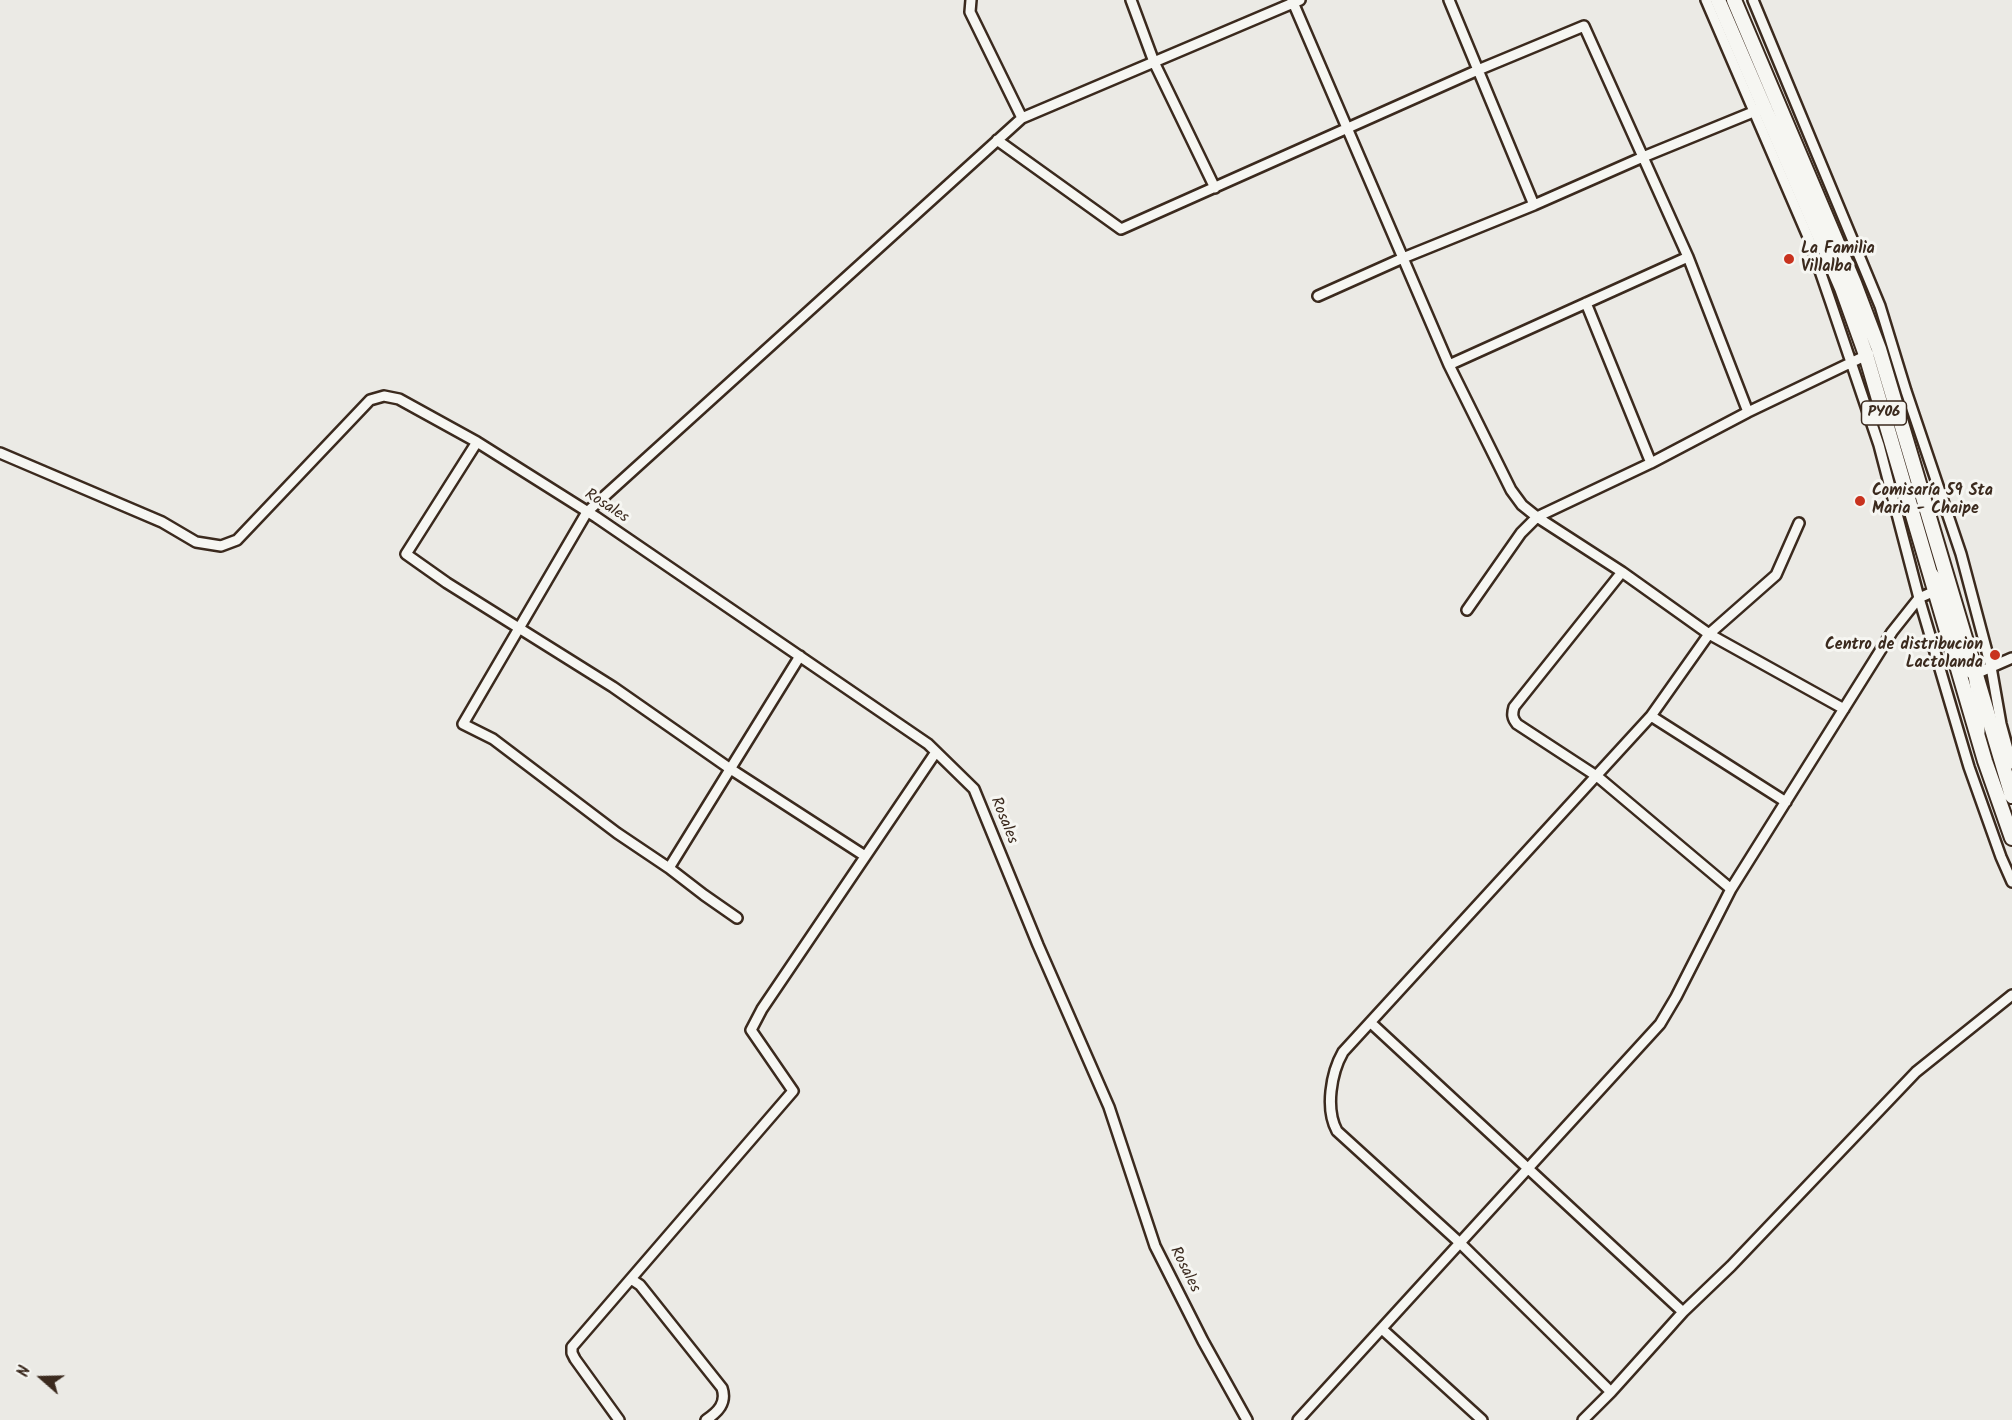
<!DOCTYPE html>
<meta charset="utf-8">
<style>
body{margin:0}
#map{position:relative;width:2012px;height:1420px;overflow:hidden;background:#ebeae5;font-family:Kalam,sans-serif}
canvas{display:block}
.north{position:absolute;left:12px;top:1348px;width:60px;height:60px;-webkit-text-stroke:4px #f6f6f2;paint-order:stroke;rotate:290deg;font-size:16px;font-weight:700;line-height:24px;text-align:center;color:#3b2a1e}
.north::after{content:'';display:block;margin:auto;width:21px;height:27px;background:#3b2a1e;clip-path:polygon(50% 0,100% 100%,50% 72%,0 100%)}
</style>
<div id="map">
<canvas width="2012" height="1420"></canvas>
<div class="north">N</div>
</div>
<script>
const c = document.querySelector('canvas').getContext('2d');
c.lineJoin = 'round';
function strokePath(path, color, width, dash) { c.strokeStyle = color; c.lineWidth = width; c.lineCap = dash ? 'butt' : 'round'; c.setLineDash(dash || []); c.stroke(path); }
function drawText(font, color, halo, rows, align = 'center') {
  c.font = font + ' Kalam,sans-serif'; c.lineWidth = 6; c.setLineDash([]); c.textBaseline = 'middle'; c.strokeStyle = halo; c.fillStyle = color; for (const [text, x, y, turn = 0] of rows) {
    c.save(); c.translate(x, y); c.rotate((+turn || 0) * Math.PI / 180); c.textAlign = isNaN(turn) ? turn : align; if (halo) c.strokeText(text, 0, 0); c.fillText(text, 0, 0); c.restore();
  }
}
const minor = new Path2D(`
 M971,0L970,12L1022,118
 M1131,0L1154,62L1215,188
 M1292,0L1449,365L1511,490L1522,505L1537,517L1622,572L1709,634L1844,709
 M1449,0L1534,205
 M1706,0L1809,239L1831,303L1879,445L1919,598L1969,767L2001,857L2012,882
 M1753,0L1880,306L1906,391L1961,554L1991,667L2001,724L2012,764
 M997,140L1121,229L1478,70L1584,26L1688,257L1748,412
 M1318,296L1403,258L1534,205L1643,157L1758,110
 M1586,303L1651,463
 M1449,365L1688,257
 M477,442L406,554L447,583L613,687L729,768L865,856
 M0,453L162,522L196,542L221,546L237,540L370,400L384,396L399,399L477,442L596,517L928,744L974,789L1038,945L1109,1107L1155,1246L1203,1341L1247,1420
 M1622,572L1514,707C1512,714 1512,718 1517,724L1598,777L1731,889
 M1933,573L1942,584L1967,671L1973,675L1980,719V732
 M1467,610L1521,533L1537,517L1651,463L1748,412L1869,354
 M1973,675L2012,658
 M1651,716L1786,802
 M669,868L800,656
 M737,918L704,895L669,868L617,833L493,739L463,724L587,512L1022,118L1300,0
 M1371,1023L1683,1312
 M631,1279L640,1285L722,1388C727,1403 718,1412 706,1420
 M1382,1329L1482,1420
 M1611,1392L1460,1243L1337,1131C1325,1109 1331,1073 1343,1052L1651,716L1709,634L1776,575L1799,523
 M619,1420L575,1359L572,1353V1347L793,1091L751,1030L762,1009L936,752
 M1298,1420L1660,1024L1676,997L1731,889L1892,632L1919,598L1935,591
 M1583,1420L1611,1392L1683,1312L1731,1266L1916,1072L2012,995`);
const highway = new Path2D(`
 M1718,0L1842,288L1866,355L1985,761L2012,838
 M1734,0L1854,283L1879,349L2012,796`);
const markers = [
 [1789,259,6,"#c8321e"],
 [1860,501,6,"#c8321e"],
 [1995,655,6,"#c8321e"]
];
const shields = [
 [1884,413,45]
];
const shieldNames = [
 ["PY06",1884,413]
];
const poiNames = [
 ["La Familia",1801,250],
 ["Villalba",1801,268],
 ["Comisaría 59 Sta",1872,492],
 ["Maria - Chaipe",1872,510],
 ["Centro de distribucion",1983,646,"right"],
 ["Lactolanda",1983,664,"right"]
];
const streetNames = [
 ["Rosales",606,507,33],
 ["Rosales",1003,821,68],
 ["Rosales",1184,1270,63]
];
strokePath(minor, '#3b2a1e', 14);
strokePath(highway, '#3b2a1e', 18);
strokePath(minor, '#f6f6f2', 9);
strokePath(highway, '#f6f6f2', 14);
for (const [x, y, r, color] of markers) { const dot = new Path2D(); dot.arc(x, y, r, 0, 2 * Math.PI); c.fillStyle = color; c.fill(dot); strokePath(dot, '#f6f6f2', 2); }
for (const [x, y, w] of shields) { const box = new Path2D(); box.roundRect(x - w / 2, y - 12, w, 24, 4.5); c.fillStyle = '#f6f6f2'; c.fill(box); strokePath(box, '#3b2a1e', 1.5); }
drawText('bold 15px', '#3b2a1e', null, shieldNames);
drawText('bold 16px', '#3b2a1e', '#f6f6f2', poiNames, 'left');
drawText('16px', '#3b2a1e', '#f6f6f2', streetNames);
</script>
